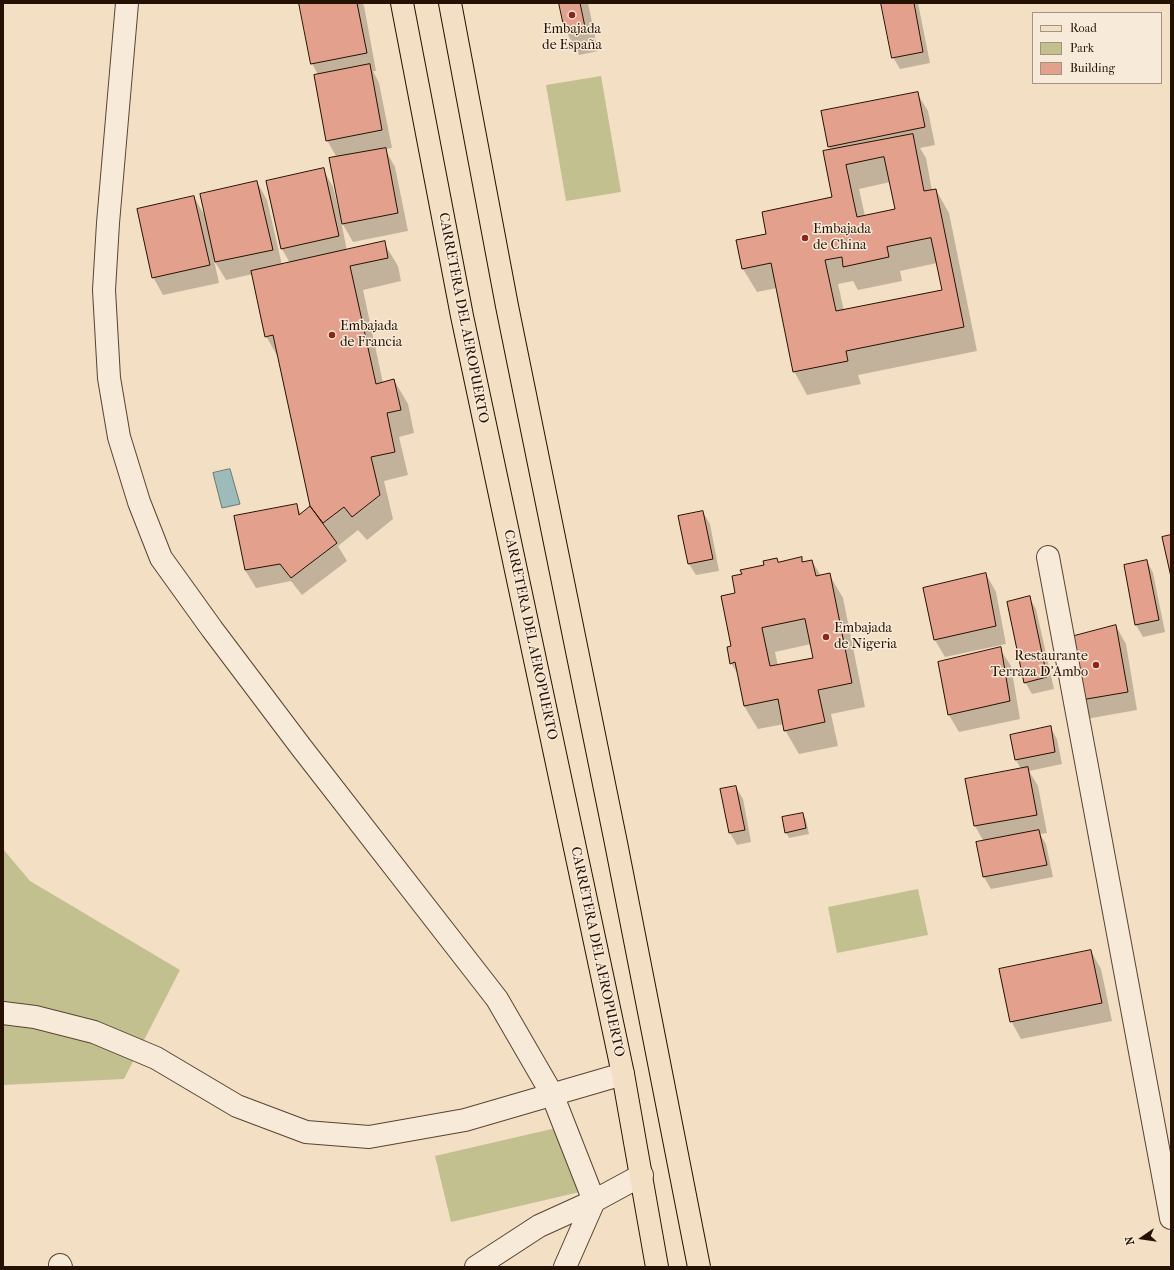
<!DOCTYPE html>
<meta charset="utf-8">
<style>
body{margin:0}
#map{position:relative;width:1174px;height:1270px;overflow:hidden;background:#f3dfc4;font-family:"IM FELL French Canon",serif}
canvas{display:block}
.frame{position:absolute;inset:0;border:4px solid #251100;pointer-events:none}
.legend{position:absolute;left:1032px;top:12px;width:130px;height:72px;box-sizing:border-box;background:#f7ead9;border:1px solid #a39382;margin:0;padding:5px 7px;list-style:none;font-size:12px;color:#251100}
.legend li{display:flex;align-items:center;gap:8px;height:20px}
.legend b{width:20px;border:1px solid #a39382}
.north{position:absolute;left:1122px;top:1218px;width:40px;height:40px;-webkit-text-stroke:3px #f7ead9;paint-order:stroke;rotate:257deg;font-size:11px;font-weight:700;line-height:16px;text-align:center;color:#251100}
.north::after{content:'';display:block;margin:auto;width:14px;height:18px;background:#251100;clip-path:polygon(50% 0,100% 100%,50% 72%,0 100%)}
</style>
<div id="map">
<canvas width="1174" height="1270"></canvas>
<div class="frame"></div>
<ul class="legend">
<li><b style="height:5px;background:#f3dfc4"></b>Road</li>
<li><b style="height:11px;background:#c3c08f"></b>Park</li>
<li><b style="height:11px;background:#e3a08c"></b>Building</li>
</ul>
<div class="north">N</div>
</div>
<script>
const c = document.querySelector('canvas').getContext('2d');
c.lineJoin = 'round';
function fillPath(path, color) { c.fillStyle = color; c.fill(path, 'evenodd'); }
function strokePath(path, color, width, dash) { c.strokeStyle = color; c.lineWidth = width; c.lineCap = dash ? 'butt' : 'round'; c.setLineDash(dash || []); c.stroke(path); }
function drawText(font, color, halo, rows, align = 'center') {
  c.font = font + ' "IM FELL French Canon",serif'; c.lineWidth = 3; c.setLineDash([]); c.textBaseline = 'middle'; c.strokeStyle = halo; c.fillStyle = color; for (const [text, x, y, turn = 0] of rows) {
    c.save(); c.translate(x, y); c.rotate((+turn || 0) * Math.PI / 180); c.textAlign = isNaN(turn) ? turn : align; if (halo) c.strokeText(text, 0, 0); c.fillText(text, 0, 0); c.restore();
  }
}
const green = new Path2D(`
 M601,76L621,192L566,201L546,85Z
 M3,849L30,881L180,970L124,1079L3,1085Z
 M918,889L928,935L837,953L828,907Z
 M569,1125L584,1191L451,1222L435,1156Z`);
const water = new Path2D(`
 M230,469L240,504L222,508L213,473Z`);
const shadow = new Path2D(`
 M300,3H362L364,6L376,71H373L379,83L392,148L385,149L395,167L408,231L353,242L341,221L347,251L384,243L398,266L401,281L363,290L383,383L394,380L408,404L414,433L399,437L408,475L384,481L393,519L367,540L358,530L338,546L347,561L302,595L291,581L256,588L245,570L235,517L296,505L301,514L311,507L279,359L266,336L253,274L226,280L214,260L219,283L163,295L153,277L194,197L206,218L257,182L267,200L282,265L290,263L282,249L267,182L323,169L333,187L339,211L340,210L337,158L327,140L318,75L312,63Z
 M560,3H588L598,51L579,55L566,31Z
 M882,3H918L930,63L900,69L893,57Z
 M917,93L928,111L935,145L920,148L926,158L932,191L936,190L949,213L977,351L858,375L861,384L807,395L794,371L777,288L757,292L743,269L738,241L767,235L833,198L831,151L829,146ZM890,182L896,209L865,216L859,189ZM937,263L943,291L844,311L838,284L853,281L858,290L902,281L900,271Z
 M703,512L710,524L719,571L696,575L689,564Z
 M801,558L803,563L812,561L821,576L829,574L843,598L865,707L831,714L838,746L799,754L785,730L784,724L758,729L744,706L739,676L731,663L736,594L743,575L777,559L779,563ZM811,644L814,658L778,666L775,652Z
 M1147,561L1153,573L1165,632L1143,637L1136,625L1125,566Z
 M986,574L996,592L1006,644L945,657L935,640Z
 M1029,597L1036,609L1054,689L1032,694L1025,682Z
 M1116,626L1126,644L1137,710L1086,719L1064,639Z
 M1000,649L1011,666L1020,719L959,732L949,715Z
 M1050,727L1057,739L1062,764L1029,771L1038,786L1047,833L1040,834L1046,844L1053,877L991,889L984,877L977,843L984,842L975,826L966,780L1021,769L1016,760L1011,736Z
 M736,787L743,799L751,842L737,845L730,833Z
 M803,814L806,820L809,834L789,838L786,832Z
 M1091,951L1101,969L1112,1021L1021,1039L1011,1021Z`);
const building = new Path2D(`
 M299,3H357L367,53L311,64Z
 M559,3H580L585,27L565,31Z
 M881,3H914L923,52L892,58Z
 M370,64L382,130L326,141L314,75Z
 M918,92L925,127L828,147L821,111Z
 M913,134L924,191L936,189L964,327L846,351L848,361L793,372L771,263L742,269L736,240L766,234L762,212L832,197L823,151ZM884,157L895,209L857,217L846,165ZM931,238L942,290L836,311L825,260L842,257L843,267L889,257L887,247Z
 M386,148L398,213L342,224L329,158Z
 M324,168L339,236L281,249L266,181Z
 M257,181L273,250L215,262L200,194Z
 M194,196L210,265L152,278L137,209Z
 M385,241L388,258L350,266L376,384L394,379L401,410L387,413L395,452L371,457L380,495L352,517L344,507L323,523L310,506L273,335L265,337L251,271Z
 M297,504L299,515L310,506L337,543L291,578L280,564L245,570L234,516Z
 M703,511L713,559L688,564L678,516Z
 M1171,535V577L1162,537Z
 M802,557V562L812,560L816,576L830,573L852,683L818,690L825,722L784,731L778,699L744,706L735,662L730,664L727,647L731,646L721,596L735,593L732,576L742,574L740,570L764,565L763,561L777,558L778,562ZM805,619L813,658L770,666L762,628Z
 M1147,560L1159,620L1135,625L1124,565Z
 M986,573L996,626L934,640L923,588Z
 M1030,596L1047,677L1024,683L1007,602Z
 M1116,625L1128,692L1075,701L1063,639Z
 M1001,647L1010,701L948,715L938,662Z
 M1051,726L1055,752L1015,760L1010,735Z
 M1028,767L1037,815L974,826L965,779Z
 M736,786L745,830L729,833L720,789Z
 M803,813L806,828L785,833L782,817Z
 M1039,830L1047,865L983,877L976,842Z
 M1091,950L1102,1003L1010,1022L999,969Z`);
const minor = new Path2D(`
 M127,3L108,223L104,290L109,378L119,437L139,502L161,558L212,629L301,747L497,999L552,1094L594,1201L565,1267
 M1048,557L1171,1218
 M3,1013L35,1017L94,1032L156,1058L237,1106L306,1132L369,1137L465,1120L623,1074
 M60,1265L61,1267
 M476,1267L539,1226L594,1201L642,1175`);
const major = new Path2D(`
 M402,3L462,316L623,1074L657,1267
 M450,3L507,306L616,843L699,1267`);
const markers = [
 [572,15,4,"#8f2418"],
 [805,238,4,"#8f2418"],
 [332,335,4,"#8f2418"],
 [826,637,4,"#8f2418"],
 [1096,665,4,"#8f2418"]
];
const poiNames = [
 ["Embajada",572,30,"center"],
 ["de España",572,46,"center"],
 ["Embajada",813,230],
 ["de China",813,246],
 ["Embajada",340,327],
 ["de Francia",340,343],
 ["Embajada",834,629],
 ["de Nigeria",834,645],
 ["Restaurante",1088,657,"right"],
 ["Terraza D'Ambo",1088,673,"right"]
];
const streetNames = [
 ["CARRETERA DEL AEROPUERTO",463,318,79],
 ["CARRETERA DEL AEROPUERTO",530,635,78],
 ["CARRETERA DEL AEROPUERTO",597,952,78]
];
fillPath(green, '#c3c08f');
fillPath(water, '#9dbbba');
strokePath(water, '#6d7770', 1);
fillPath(shadow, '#0003');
fillPath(building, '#e3a08c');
strokePath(building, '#251100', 1);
strokePath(minor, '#584431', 24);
strokePath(major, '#251100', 24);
strokePath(minor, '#f7ead9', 22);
strokePath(major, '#f3dfc4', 22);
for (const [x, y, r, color] of markers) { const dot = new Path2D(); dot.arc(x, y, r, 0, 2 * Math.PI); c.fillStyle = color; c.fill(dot); strokePath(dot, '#f7ead9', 1.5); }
drawText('14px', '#251100', '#f7ead9', poiNames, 'left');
drawText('14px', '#251100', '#f7ead9', streetNames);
</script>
